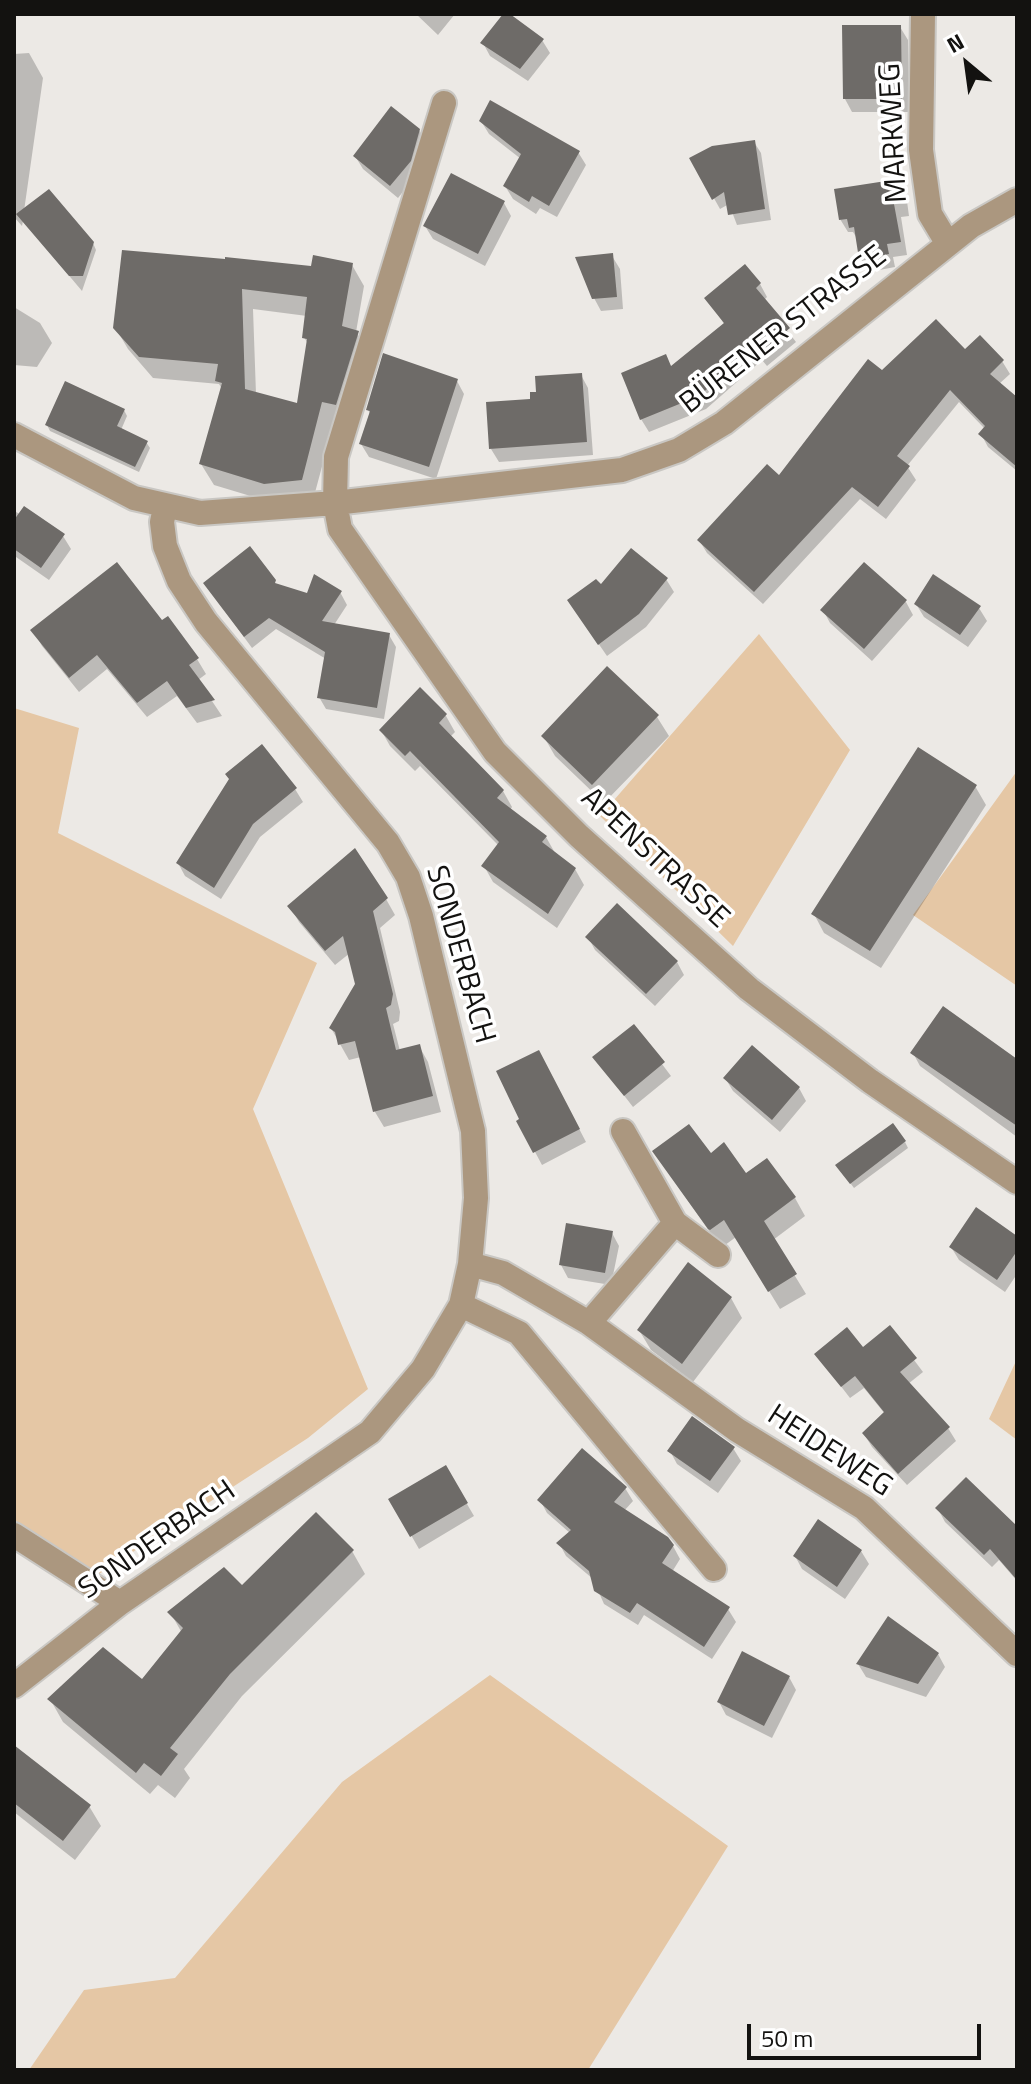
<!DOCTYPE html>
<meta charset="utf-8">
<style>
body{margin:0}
#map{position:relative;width:1031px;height:2084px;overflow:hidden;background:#ece9e5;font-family:"Titillium Web",sans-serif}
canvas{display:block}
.frame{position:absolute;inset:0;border:16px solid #131210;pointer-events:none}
.north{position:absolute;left:927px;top:24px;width:80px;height:80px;-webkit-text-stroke:6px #fff;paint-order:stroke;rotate:331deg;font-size:22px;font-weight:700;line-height:32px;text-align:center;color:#131210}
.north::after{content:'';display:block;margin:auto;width:28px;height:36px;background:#131210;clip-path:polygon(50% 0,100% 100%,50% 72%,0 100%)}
.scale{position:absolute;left:747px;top:2024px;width:234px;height:36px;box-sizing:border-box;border:4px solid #131210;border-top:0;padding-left:10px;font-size:24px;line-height:28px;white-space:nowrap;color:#131210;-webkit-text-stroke:6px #fff;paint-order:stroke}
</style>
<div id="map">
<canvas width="1031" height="2084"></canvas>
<div class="frame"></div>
<div class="north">N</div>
<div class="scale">50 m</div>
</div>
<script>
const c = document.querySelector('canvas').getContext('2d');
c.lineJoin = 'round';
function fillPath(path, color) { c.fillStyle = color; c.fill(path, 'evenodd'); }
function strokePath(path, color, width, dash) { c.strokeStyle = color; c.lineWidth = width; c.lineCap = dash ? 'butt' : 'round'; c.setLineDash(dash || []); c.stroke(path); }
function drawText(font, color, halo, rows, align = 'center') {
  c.font = font + ' "Titillium Web",sans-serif'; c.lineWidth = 7; c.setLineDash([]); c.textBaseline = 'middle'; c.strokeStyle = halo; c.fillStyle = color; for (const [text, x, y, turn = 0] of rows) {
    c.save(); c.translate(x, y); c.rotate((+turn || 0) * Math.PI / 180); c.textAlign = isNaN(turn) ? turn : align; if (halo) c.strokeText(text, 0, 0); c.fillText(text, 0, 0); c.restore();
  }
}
const green = new Path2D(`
 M759,634L850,750L733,946L600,816Z
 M14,708L79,728L58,833L317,963L253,1109L368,1389L308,1438L99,1574L14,1520Z
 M1017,771V986L913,915Z
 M1017,1359V1440L989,1419Z
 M490,1675L728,1846L588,2070H29L84,1990L175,1978L342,1782Z`);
const shadow = new Path2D(`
 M416,14H455L438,35Z
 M506,14L542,40L550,53L528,81L490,56L483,43Z
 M900,27L908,40L909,112H852L845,99Z
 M29,53L43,78L24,211L93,243L96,250L82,291L23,221L22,226L14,217V54Z
 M481,121L578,152L586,165L557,217L540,208L536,214L513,199L505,186L521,159L489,134Z
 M419,130L427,144L417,174L398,198L363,169L355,156Z
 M754,142L761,153L771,220L737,225L729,204L720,209L692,159Z
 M898,181L906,194L909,216L901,217L907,255L893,257L895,267L869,272L861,259L858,240L853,232H848L840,219Z
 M504,203L511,216L485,266L433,239L425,226Z
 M123,252L313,268L352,265L364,286L356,332L370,354L348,425L334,422L313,500L277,504L214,485L201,464L222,389L219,384L153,378L128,349L115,327ZM253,309L307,316L304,337L308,344L299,405L256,394Z
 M612,256L620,269L623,309L601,311L594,298Z
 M760,284L767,297L764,300L796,342L767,366L762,360L706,409L649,432L641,419L665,356L672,368L725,325L707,299Z
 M14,307L40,323L52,343L37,367L14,365Z
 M965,352L1002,361L1010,374L999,384L1017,399V471L988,447L981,434L985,429L959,402L907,466L916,480L886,519L860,499L763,604L707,553L699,540L779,478L882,373Z
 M581,375L588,388L593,455L499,462L491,449L532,401Z
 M457,381L464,394L436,479L369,457L361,444L371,415L368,410Z
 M124,410L127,416L121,430L146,442L150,448L139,472L50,431L47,425Z
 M14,511L63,536L71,549L49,580L16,557L14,559Z
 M864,565L906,602L913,615L872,661L830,623L823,610Z
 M666,579L674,592L646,627L607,656L578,614L601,587Z
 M205,584L277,586L308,596L340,592L347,605L334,625L389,635L396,647L384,719L326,709L319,697L326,659L276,629L252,648Z
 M916,604L979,608L987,621L968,647L924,617Z
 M162,623L197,659L206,674L198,680L222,716L197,723L177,696L147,717L107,669L79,692L42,646L33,630Z
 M420,690L446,716L455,732L450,737L503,791L512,807L510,810L546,837L555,853L575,869L584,885L557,928L493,882L484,866L499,846L420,766L415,771L390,746L381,730Z
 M657,717L669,736L604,803L555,756L544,737Z
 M231,780L295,789L303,802L260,837L221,899L185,876L178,863Z
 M975,786L986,805L881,968L824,933L814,914Z
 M386,899L395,915L380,928L400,1012L399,1021L393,1024L400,1051L419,1046L428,1062L441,1112L384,1127L375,1112L361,1057L349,1060L331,1028L357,984L350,953L335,965L299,922L290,906Z
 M617,906L677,962L684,975L655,1006L595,950L588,937Z
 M634,1027L671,1076L633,1107L595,1058Z
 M913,1053L1017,1078V1137L920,1066Z
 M546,1065L586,1142L542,1165L519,1122Z
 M725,1078L799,1088L806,1101L780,1132L733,1091Z
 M905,1142L908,1148L854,1188L841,1171Z
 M654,1152L710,1156L795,1198L805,1216L773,1240L806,1294L780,1309L736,1237L721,1248Z
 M612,1233L619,1246L611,1285L568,1278L561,1265Z
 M1017,1238V1274L1005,1292L959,1260L951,1247Z
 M731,1298L742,1318L693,1382L651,1350L639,1330Z
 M890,1328L923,1372L908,1384L948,1428L956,1441L907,1485L872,1447L864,1434L885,1414L864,1388L850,1398L816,1354L862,1350Z
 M733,1448L741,1461L718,1493L677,1464L670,1451Z
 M446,1468L474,1516L419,1549L391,1500Z
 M625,1488L633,1501L624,1511L673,1546L680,1559L672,1572L728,1609L736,1622L712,1659L644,1615L638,1625L604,1604L593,1579L566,1556L559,1543L570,1533L547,1513L540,1500Z
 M938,1509L1017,1529V1581L999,1560L992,1567L945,1522Z
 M352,1551L365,1574L242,1696L184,1769L190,1778L175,1798L158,1785L150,1794L63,1722L50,1699L142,1682L182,1633L170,1612Z
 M861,1551L869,1564L845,1599L802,1569L795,1556Z
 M938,1654L945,1667L926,1697L866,1677L858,1664Z
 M789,1677L796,1690L772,1738L726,1715L719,1702Z
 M14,1748L89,1806L101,1826L75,1860L14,1812Z`);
const building = new Path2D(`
 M503,14H510L544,39L520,69L480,43Z
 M842,25H901L902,99H843Z
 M490,100L580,151L549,206L532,196L529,202L503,186L521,154L479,121Z
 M391,106L420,129L411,161L390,186L353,156Z
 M755,140L765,209L728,215L724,192L712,200L689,158L712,146Z
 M451,173L505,201L478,254L423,226Z
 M899,179L903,203L894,204L901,242L887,244L889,254L859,259L854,227L849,228L847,219L839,220L834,189Z
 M49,189L94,242L83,276H69L16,214Z
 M122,250L225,259V257L311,266L313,255L353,263L342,326L359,331L336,405L322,402L302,480L264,484L199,464L222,383L215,381L218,364L139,357L113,328ZM242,289L307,297L302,338L307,339L297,403L245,389Z
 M613,253L617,297L592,299L575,257Z
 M745,264L761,283L756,288L790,328L759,354L754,348L699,396L640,420L621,373L666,354L671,366L724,323L704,298Z
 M936,319L965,349L980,335L1004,360L990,374L1017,397V467L978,434L985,426L950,390L897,456L910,466L878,507L852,487L754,592L697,540L767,464L779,475L868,359L882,370Z
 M383,353L458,379L429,467L359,444L370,411L366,410Z
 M582,373L587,442L489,449L486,402L530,399V392H536L535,376Z
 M65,381L125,409L117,426L148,441L135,467L45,425Z
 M24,506L65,534L41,568L14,549V520Z
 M250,546L276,580L275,583L307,593L314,574L342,591L322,621L390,633L377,708L317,698L325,652L269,618L244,637L203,583Z
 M631,548L668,578L639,614L598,645L567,600L596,579L601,584Z
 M117,562L162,620L168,616L199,658L189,665L215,700L186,708L167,681L137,703L97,655L69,678L30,630Z
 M864,562L907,600L864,649L820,610Z
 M933,574L981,606L960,635L914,604Z
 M607,666L659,715L592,785L541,736Z
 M420,687L447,714L439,723L504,790L497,798L547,836L542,842L576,868L548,914L481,866L499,842L410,751L405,756L379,730Z
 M262,744L297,788L253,824L214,888L176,863L229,779L225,774Z
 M918,747L977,785L870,951L811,914Z
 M355,848L388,898L373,911L393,994L391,1005L386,1008L396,1050L420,1044L433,1096L373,1112L355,1041L338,1045L335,1032L329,1028L355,984L343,936L325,951L287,906Z
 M617,903L678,961L646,994L585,937Z
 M943,1006L1017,1059V1126L910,1053Z
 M634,1024L665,1062L624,1096L592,1057Z
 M752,1045L800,1087L772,1120L723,1078Z
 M539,1050L580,1129L533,1153L516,1121L519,1119L496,1071Z
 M893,1123L906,1141L850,1184L835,1165Z
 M689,1124L711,1153L724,1142L746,1173L767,1158L796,1197L764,1221L797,1274L768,1292L724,1220L710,1230L708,1229L652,1151Z
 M976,1207L1017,1236V1251L997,1280L949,1247Z
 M566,1223L613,1231L605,1273L559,1265Z
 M688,1262L732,1297L682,1364L637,1330Z
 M890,1325L917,1358L900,1372L950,1427L898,1474L862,1433L884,1412L855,1376L841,1387L814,1354L847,1327L863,1347Z
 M692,1416L735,1447L710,1481L667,1451Z
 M582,1448L627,1487L614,1502L668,1537L674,1545L662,1563L730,1607L704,1647L637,1603L630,1613L594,1591L589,1571L556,1543L571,1530L537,1500Z
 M446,1465L468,1503L410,1537L388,1499Z
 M966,1477L1017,1526V1580L990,1549L984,1555L935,1508Z
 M316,1512L354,1550L230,1674L170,1748L178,1754L161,1776L144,1763L136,1773L47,1699L103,1647L142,1679L183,1628L167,1612L224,1567L242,1585Z
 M818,1519L862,1550L837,1587L793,1556Z
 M888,1616L939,1653L918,1684L856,1664Z
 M742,1651L790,1676L764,1726L717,1702Z
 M14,1745L91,1805L63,1841L14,1803Z`);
const minor = new Path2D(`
 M923,14L921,150L930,214L948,244
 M444,103L336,457L335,503L340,529L495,752L579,836L749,989L870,1081L1017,1182
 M14,435L134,498L200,513L335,503L622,470L679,450L724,423L971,226L1017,200
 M623,1131L675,1223L718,1255
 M470,1264L503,1273L589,1323L737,1430L864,1508L1017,1654
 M461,1305L519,1333L714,1569
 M589,1323L675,1223
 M14,1535L120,1603
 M14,1686L120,1603L370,1432L423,1369L461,1305L470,1264L476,1198L473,1131L421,916L408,877L388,843L206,622L179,581L165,546L162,522L165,507`);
const streetNames = [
 ["MARKWEG",895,133,-93],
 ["BÜRENER STRASSE",784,331,-38],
 ["APENSTRASSE",654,859,43],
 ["SONDERBACH",459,955,74],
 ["HEIDEWEG",829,1452,33],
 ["SONDERBACH",158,1541,-35]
];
fillPath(green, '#e5c7a5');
fillPath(shadow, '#0003');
fillPath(building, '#6e6b68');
strokePath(minor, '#c9c7c3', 28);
strokePath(minor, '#ab977f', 24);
drawText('30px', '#131210', '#fff', streetNames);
</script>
